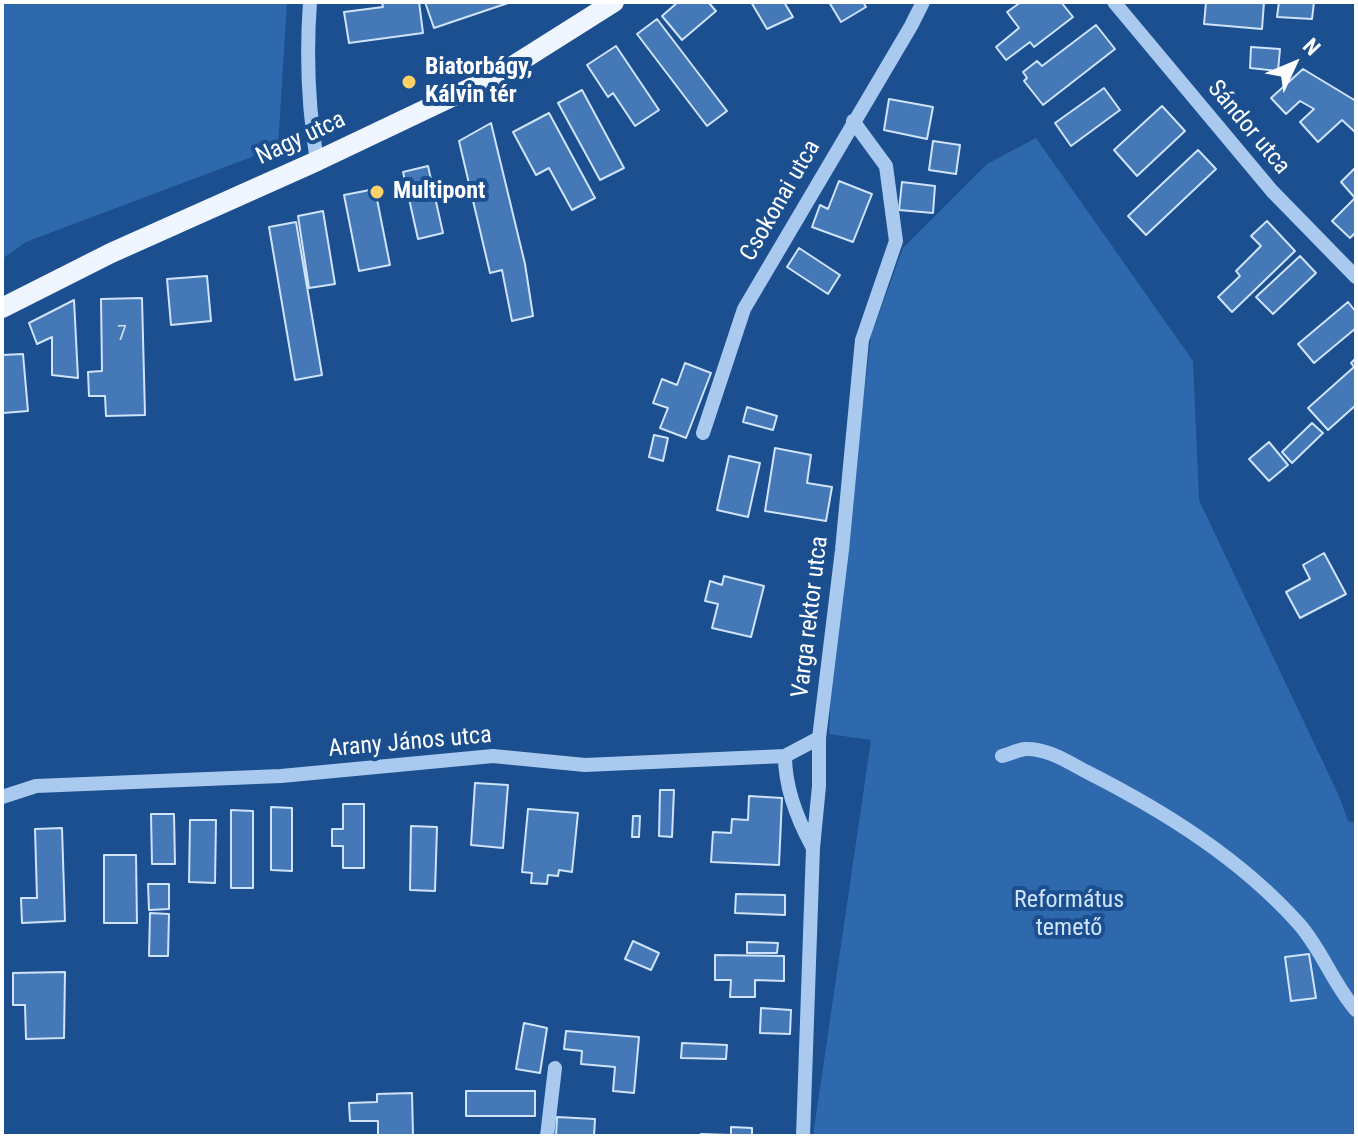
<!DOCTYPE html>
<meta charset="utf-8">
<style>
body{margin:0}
#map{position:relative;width:1358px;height:1138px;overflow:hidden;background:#1b4f8f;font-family:"Roboto Condensed",sans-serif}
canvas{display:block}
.frame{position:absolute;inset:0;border:4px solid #fff;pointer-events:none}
.north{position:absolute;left:1254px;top:24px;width:80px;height:80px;-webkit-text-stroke:6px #1b4f8f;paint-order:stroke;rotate:46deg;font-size:22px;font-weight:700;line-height:32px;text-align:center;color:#fff}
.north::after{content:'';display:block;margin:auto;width:28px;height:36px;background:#fff;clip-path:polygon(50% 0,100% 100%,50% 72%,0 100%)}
</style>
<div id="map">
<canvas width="1358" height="1138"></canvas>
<div class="frame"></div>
<div class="north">N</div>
</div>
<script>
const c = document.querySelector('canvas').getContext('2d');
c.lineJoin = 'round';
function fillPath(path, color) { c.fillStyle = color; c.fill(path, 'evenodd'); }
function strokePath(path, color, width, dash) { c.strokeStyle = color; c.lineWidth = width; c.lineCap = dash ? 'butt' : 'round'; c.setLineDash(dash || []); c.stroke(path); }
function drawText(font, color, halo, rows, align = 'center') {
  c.font = font + ' "Roboto Condensed",sans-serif'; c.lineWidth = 8; c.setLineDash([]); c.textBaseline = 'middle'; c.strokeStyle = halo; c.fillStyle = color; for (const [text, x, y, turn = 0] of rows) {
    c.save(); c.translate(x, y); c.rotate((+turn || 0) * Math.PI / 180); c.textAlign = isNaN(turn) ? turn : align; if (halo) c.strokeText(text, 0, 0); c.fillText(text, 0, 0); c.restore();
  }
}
const green = new Path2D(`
 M2,2H287L278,147L26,242L2,259Z
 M1036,138L1193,361L1199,500L1339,796L1348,821L1356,823V1136H813L871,740L829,734L832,670L871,336L903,248L987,164Z`);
const building = new Path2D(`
 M382,2H419L423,33L349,43L344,12L383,7Z
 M425,2H511L434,28Z
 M678,2H708L716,11L682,40L662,16Z
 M751,2H784L793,17L767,29Z
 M829,2H863L866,7L841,22Z
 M1021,2H1061L1073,17L1034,47L1030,42L1006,60L996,47L1019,28L1007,12Z
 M1206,2H1264L1262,29L1204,24Z
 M1279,2H1314L1312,19L1277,17Z
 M657,19L727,111L707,126L637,34Z
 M1096,25L1115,49L1043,105L1024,81L1027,78L1023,72L1037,61L1042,66Z
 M616,46L659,110L635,126L613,93L608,97L587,65Z
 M1251,47L1280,49L1278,71L1250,68Z
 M1303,69L1356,101V133L1342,120L1318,142L1300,122L1314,109L1300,101L1286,114L1271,98Z
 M1104,88L1120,110L1071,146L1055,123Z
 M582,90L624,168L600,180L558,103Z
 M889,99L933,107L927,139L884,130Z
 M1162,106L1185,131L1137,176L1114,150Z
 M549,113L595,198L572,210L549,168L536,175L513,132Z
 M491,123L525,264L533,316L512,321L502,270L490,273L459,141Z
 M933,141L960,145L956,174L929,170Z
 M1198,150L1216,169L1146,235L1128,216Z
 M428,166L443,233L418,239L403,172Z
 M1356,167V232L1350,238L1332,221L1355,198L1341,182Z
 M839,181L872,194L853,242L812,227L820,205L828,209Z
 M902,182L935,186L933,213L899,210Z
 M375,189L390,265L359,271L344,195Z
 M323,211L335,284L309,288L298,216Z
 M1267,221L1295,251L1232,312L1218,297L1240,276L1236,271L1261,246L1251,236Z
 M296,222L322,375L295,380L269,227Z
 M799,248L840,275L828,294L787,267Z
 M1300,256L1316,273L1273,314L1256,297Z
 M207,276L211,321L171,325L167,279Z
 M142,298L145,415L106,416L105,396H89L88,372L102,371L101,299Z
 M74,300L78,378L52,375V337L37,344L29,323Z
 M1348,302L1356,312V328L1314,363L1298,344Z
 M23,354L28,411L3,413L2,355Z
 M1356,358V405L1328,430L1308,408L1354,367L1351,363Z
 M685,363L711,373L686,438L660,428L668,408L653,403L662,379L677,385Z
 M747,407L777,416L773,430L743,422Z
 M1312,423L1323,433L1292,463L1282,452Z
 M654,435L668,438L663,461L649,457Z
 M1269,442L1288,465L1269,481L1249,459Z
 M775,448L811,455L807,483L832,487L826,521L765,511Z
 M729,456L760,463L748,517L717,510Z
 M1324,553L1346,594L1300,618L1286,592L1310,579L1303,565Z
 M724,576L764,586L751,637L712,628L718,604L705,601L710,581L722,585Z
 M475,783L508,785L503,848L471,845Z
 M660,790H674L672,837L659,836Z
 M749,796L782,798L779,865L711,862L713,832L731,833L732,819L748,820Z
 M343,804H364V868H343V846H332V829H343Z
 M271,807L292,808V871L271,870Z
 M528,809L578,813L572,872L559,870L558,876L548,875L547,884L531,883L532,873L522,872Z
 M231,810L253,811V888H231Z
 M151,814H174L175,864H152Z
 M633,816H640L639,837H632Z
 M190,820H216L215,883L189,882Z
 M411,826L437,827L435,891L410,890Z
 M62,828L65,921L22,923L21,898H37L35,829Z
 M104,855H136L137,923H104Z
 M148,884H169V909L149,910Z
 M736,894L785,895V915L735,913Z
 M150,913L169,914L168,956H149Z
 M633,941L659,953L651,970L625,959Z
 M747,942L778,943L777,953H747Z
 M1309,954L1316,998L1291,1001L1285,957Z
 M715,955L784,956V981L755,980V997H730L731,980H715Z
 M65,972L64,1038L26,1039L25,1005H13V973Z
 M761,1008L791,1010L790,1034L760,1033Z
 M524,1023L547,1028L540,1073L516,1069Z
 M566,1031L639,1037L634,1093L613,1091L615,1067L581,1064L582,1051L564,1049Z
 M682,1043L727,1045L726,1059L681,1058Z
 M466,1091H535V1116H466Z
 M412,1093L413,1136H378V1121H350L349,1103L377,1102V1094Z
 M557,1117L595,1119L594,1136H556Z
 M731,1127L752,1128V1136H701V1134L731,1135Z`);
const minor = new Path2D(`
 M310,2C306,56 308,107 317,161
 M1114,2L1272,191L1356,277
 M703,433L744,309L911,26L923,2
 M785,756C785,789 797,819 813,848
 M1002,756C1009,754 1018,750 1025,749C1047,748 1068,762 1087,772C1164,811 1241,859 1299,924C1322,950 1333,984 1356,1010
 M2,797L36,786L281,776L493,756L585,765L785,756L819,738
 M547,1136L555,1068
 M803,1136L813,848L819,786V738L842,550L862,340L896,241L886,166L853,121`);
const major = new Path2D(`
 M2,308L111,253L317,161L500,74L614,2`);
const markers = [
 [409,82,8,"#ffd166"],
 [377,192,8,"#ffd166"]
];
const numberNames = [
 ["7",122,335]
];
const poiNames = [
 ["Biatorbágy,",425,68],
 ["Kálvin tér",425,96],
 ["Multipont",393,192]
];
const streetNames = [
 ["Sándor utca",1248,128,50],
 ["Nagy utca",301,139,-25],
 ["Csokonai utca",781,201,-60],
 ["Varga rektor utca",811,617,-83],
 ["Arany János utca",410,743,-5]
];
const parkNames = [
 ["Református",1069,901],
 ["temető",1069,929]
];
fillPath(green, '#2e69ad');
fillPath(building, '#4478b7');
strokePath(building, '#cfe3fa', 2);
strokePath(minor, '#a9c9ee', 14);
strokePath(major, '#f0f6ff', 20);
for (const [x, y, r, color] of markers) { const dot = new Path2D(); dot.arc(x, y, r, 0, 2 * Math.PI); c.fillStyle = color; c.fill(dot); strokePath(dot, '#1b4f8f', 3); }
drawText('20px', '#d0dded', null, numberNames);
drawText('bold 24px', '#fff', '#1b4f8f', poiNames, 'left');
drawText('24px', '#fff', '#1b4f8f', streetNames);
drawText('24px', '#cfe3fa', '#1b4f8f', parkNames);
</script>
